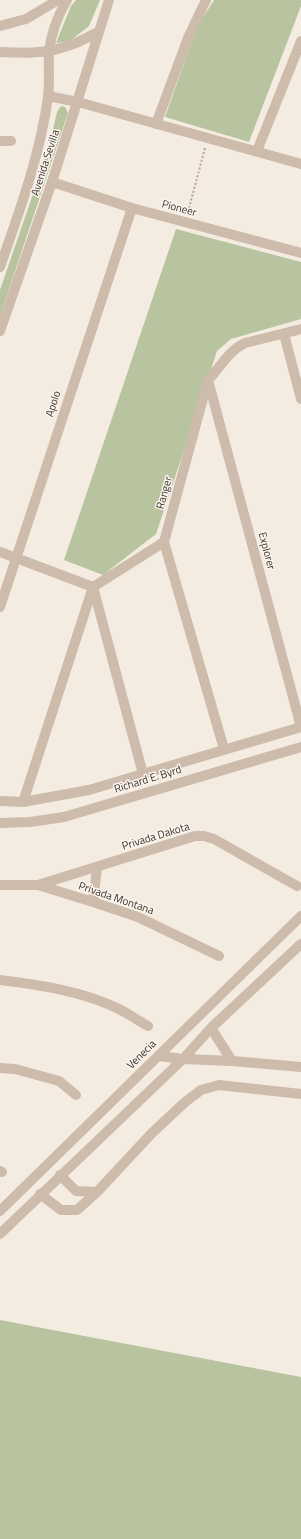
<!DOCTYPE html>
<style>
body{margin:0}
canvas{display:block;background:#f4ebe1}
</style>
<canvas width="301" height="1539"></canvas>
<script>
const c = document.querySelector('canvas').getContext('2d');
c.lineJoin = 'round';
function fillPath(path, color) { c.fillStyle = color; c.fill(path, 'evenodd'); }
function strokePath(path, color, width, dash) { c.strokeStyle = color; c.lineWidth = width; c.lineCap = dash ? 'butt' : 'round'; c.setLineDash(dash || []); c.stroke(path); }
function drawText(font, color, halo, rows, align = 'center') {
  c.font = font + ' "Titillium Web",sans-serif'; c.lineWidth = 3; c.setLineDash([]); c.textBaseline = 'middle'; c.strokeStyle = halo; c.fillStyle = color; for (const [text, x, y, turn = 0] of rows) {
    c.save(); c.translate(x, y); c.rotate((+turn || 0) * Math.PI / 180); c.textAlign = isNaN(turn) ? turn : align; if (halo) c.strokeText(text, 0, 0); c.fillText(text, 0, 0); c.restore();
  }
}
const green = new Path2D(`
 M76,0H100L89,26L70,41L56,43L71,6Z
 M214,0H301V6L249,142L165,117L197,27Z
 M61,106L65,107L68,113L0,316V290L31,200L51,138L57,112Z
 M176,229L301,262V319L231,339L217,351L156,534L103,575L64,560Z
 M0,1320L301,1377V1539H0Z`);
const path = new Path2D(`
 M188,212L205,148`);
const minor = new Path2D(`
 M0,26L26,19L58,0
 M0,52C22,53 44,54 64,47C76,44 87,38 98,32
 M48,96L78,102L301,164
 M156,124L188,38L206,0
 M0,141H11
 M257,151L301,41
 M52,182L132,208L301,253
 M0,267C19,212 40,156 48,97C50,82 48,67 49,52C51,34 58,15 67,0
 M0,331L52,182L109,0
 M284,334L301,399
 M208,380L301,727
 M164,542L224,749
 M0,552L93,587
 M93,587L164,542L208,380C221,367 228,351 245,343L301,329
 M93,587L143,774
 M0,607L132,208
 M0,801L23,802L89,790L301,727
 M23,802L93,587
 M0,823L30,822L64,817L301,747
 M0,885H38L93,902L138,917L219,956
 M38,885L195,836H204L214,839L297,886
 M93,902L97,868
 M0,980C40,985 82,991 119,1009C129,1014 139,1021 148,1026
 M211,1028L232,1061
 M159,1056L183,1059L232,1061L301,1067
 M0,1068L15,1069L59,1081L76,1095
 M0,1171L2,1172
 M60,1175L76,1191L97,1192
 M40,1194L61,1210H77L97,1192L152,1133L184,1103L201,1090L219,1085L301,1094
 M0,1211L301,916
 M0,1234L183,1059L211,1028L301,944`);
const streetNames = [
 ["Avenida Sevilla",46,163,-72],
 ["Pioneer",179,209,15],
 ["Apolo",54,404,-72],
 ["Ranger",165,493,-75],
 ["Explorer",266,551,75],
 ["Richard E. Byrd",148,780,-17],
 ["Privada Dakota",156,837,-17],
 ["Privada Montana",116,899,19],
 ["Venecia",142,1055,-45]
];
fillPath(green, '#b8c4a0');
strokePath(path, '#b9a596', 2, [2, 2]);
strokePath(minor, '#cdbbac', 10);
drawText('11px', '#3b302b', '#fbf5ee', streetNames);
</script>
